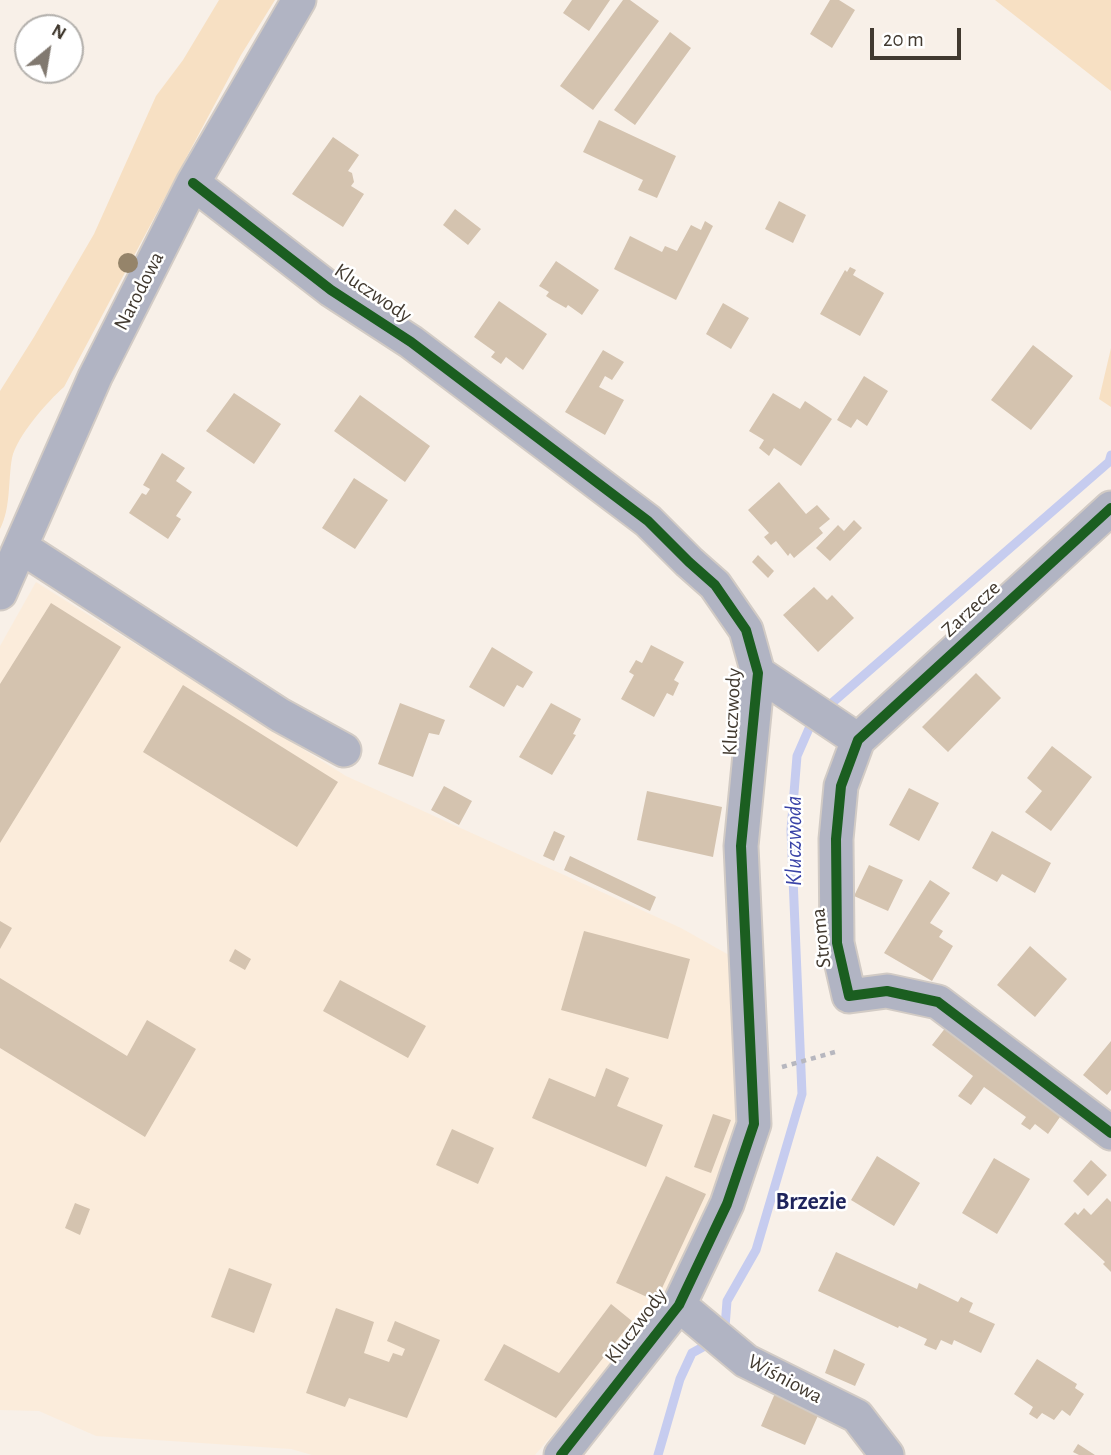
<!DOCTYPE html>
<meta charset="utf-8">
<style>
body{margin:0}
#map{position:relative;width:1111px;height:1455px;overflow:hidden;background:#f8f0e8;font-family:"Alegreya Sans",sans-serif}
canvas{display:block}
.north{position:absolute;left:14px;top:14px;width:70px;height:70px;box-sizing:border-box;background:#fff;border:2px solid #b3b0ac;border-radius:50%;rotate:30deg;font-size:19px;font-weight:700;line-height:28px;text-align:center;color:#41392f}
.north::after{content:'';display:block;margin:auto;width:24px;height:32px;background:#817970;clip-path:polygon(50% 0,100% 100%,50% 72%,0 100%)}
.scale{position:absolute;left:870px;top:28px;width:91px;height:32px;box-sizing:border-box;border:4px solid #41392f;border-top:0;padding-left:9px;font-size:21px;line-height:24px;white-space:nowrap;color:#41392f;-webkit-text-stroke:5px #fff;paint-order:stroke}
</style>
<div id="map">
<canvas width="1111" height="1455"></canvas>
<div class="north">N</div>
<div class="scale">20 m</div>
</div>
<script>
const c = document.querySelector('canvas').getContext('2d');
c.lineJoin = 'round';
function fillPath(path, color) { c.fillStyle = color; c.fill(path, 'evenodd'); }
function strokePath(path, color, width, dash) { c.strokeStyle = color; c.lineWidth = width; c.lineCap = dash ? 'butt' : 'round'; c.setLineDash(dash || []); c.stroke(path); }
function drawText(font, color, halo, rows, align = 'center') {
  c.font = font + ' "Alegreya Sans",sans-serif'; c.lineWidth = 5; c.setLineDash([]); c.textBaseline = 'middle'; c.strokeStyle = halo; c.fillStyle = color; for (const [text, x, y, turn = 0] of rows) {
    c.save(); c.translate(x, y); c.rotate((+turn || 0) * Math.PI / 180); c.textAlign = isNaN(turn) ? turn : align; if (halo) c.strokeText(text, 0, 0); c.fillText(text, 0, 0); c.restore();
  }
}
const built = new Path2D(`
 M36,582L346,776L681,928L729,955L744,1121L684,1266L610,1368L535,1455H312L291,1449L96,1436L39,1411L0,1410V646Z`);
const green = new Path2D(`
 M219,0H275L241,55L64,387C48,401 17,436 12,458C8,480 11,508 0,529V391L34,337L94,234L156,96L183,60Z
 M995,0H1111V91Z
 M1111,348V407L1099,399Z`);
const stream = new Path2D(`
 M825,709L1109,462L1111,455
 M721,1331L725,1327L727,1301L756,1250L802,1094L791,830L797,756L811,724L816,719
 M658,1455L680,1379L692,1353L712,1342`);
const building = new Path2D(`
 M572,0H610L589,31L563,13Z
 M623,0H630L659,21L593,110L560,86Z
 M830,0H839L855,10L832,48L810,34Z
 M670,32L691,48L635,125L614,110Z
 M599,120L676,156L657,198L638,190L643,180L583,152Z
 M333,137L359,155L348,171L352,173L354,182L351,186L364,194L343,227L292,194Z
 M779,201L806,215L793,243L765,229Z
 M455,209L481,229L468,245L443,225Z
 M705,221L713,226L676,300L614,269L630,236L662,252L665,246L677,251L691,225L701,230Z
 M556,261L599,290L582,315L568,305L566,308L552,300L546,296L549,292L539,286Z
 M850,267L856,270L853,275L884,293L860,336L820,314L845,270L847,272Z
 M499,301L547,334L523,370L506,357L501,364L491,357L495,352L474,337Z
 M723,303L749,318L731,349L706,334Z
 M1033,345L1073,376L1031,430L991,400Z
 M603,350L624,362L612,380L605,376L599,387L624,400L605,435L565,412Z
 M864,376L888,391L867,426L857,419L851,428L837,420Z
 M234,393L281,424L254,464L206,431Z
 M773,393L800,409L805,401L832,419L801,466L774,448L769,456L759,448L764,440L749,431Z
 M360,395L430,446L405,482L334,431Z
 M162,453L185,468L176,481L192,492L176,516L181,519L168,539L129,513L142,493L146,495L150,489L143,485Z
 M354,478L388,500L355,549L322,528Z
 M779,482L806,514L817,505L830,519L819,528L823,533L794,558L790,553L788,556L776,541L771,545L764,537L769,533L748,510Z
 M854,520L862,528L830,561L816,548L838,525L844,531Z
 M758,555L774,571L768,578L752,562Z
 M814,587L827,600L832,595L854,618L818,652L783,615Z
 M51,603L121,647L0,843V684Z
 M651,645L684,662L674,680L679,683L673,696L667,693L654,717L621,699L634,675L629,672L636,660L642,663Z
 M492,647L533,672L523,688L517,685L504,707L469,687Z
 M976,673L1001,698L948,752L922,727Z
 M183,685L338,782L297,847L143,752Z
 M400,703L445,720L439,735L429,733L413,777L378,764Z
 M551,703L581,719L573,734L576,735L552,775L519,757Z
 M1052,746L1092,777L1051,831L1025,812L1042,791L1027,778Z
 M444,786L472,801L459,825L431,810Z
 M909,788L939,803L919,841L889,825Z
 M647,791L722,807L713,857L637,840Z
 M554,831L565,836L554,861L543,856Z
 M992,831L1051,863L1035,893L1002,874L997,882L972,868Z
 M570,856L656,897L650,911L564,870Z
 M869,865L903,880L888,911L854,896Z
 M930,880L950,893L930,923L943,931L939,937L953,946L932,981L884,953Z
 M0,921L12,928L0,949Z
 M584,931L690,959L668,1039L561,1010Z
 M1030,946L1067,979L1035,1017L997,985Z
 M235,949L251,959L245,970L229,961Z
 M0,978L127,1056L147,1020L196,1049L145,1137L0,1048Z
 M340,980L426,1026L408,1058L323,1011Z
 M950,1022L1067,1107L1048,1134L1035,1124L1030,1130L1021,1124L1026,1117L984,1087L971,1105L958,1096L973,1076L932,1045Z
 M1111,1041V1090L1107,1095L1083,1075Z
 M606,1068L629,1078L617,1106L663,1125L646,1167L532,1118L549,1078L595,1097Z
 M713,1114L731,1120L711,1173L694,1167Z
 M452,1129L494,1148L478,1184L436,1165Z
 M877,1156L920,1183L894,1226L851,1200Z
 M994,1158L1030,1179L997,1234L962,1213Z
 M1091,1160L1107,1175L1088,1196L1073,1181Z
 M666,1176L706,1194L656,1301L616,1283Z
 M1107,1198L1111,1202V1272L1103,1264L1105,1262L1064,1224L1075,1212L1078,1215L1084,1208L1091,1215Z
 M75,1203L90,1209L80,1235L65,1228Z
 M836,1252L917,1289L919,1283L958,1302L961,1297L973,1303L969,1312L995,1324L981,1353L954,1340L952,1345L941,1340L936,1350L924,1345L927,1339L899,1326L898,1328L818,1291Z
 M229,1268L272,1284L254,1333L211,1317Z
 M611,1304L632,1321L556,1418L484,1380L504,1344L559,1373Z
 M336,1308L374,1322L364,1353L389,1362L393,1353L402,1356L405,1349L387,1341L395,1321L440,1340L407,1418L349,1398L345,1407L306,1393Z
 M834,1349L865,1364L855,1386L825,1373Z
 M1037,1359L1077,1384L1075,1388L1084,1394L1070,1416L1062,1410L1054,1420L1042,1413L1037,1419L1029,1414L1033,1407L1014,1394Z
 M776,1391L820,1411L805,1445L761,1426Z
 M1078,1444L1095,1455H1079L1073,1452Z`);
const path = new Path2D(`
 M782,1067L835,1052`);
const minor = new Path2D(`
 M193,183L331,290L411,342L648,521L689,562L715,585L746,630L758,673L741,846L754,1124L727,1204L679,1305L561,1455
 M1111,508L858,740L841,786L836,839L837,943L849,996L887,991L938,1002L1111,1133
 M21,547L280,715L344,750
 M0,593L95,377L193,183L299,0
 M758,673L858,740
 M679,1305L746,1361L857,1416L887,1455`);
const cycleway = new Path2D(`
 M193,183L331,290L411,342L648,521L689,562L715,585L746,630L758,673L741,846L754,1124L727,1204L679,1305L561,1455
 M1111,508L858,740L841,786L836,839L837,943L849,996L887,991L938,1002L1111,1133`);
const trees = [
 [128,263]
];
const streetNames = [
 ["Narodowa",139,291,-63],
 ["Kluczwody",373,293,34],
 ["Zarzecze",971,609,-43],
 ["Kluczwody",732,712,-87],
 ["Stroma",821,938,-96],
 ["Kluczwody",636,1326,-53],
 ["Wiśniowa",785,1379,28]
];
const waterNames = [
 ["Kluczwoda",794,841,-90]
];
const quarterNames = [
 ["Brzezie",811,1202]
];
fillPath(built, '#fbecdb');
fillPath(green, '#f7e0c3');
strokePath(stream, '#c6ccef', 9);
fillPath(building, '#d4c3af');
strokePath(minor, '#d2cbc5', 37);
strokePath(path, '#b7b7bf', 4.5, [5, 5]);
strokePath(minor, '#b1b4c3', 33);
strokePath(cycleway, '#1b5e20', 10);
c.fillStyle = '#95846a';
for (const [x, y] of trees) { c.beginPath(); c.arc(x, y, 10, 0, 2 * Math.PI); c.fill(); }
drawText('21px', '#41392f', '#fff', streetNames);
drawText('italic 23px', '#3a43a7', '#fff', waterNames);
drawText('bold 24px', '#1e245c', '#fff', quarterNames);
</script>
